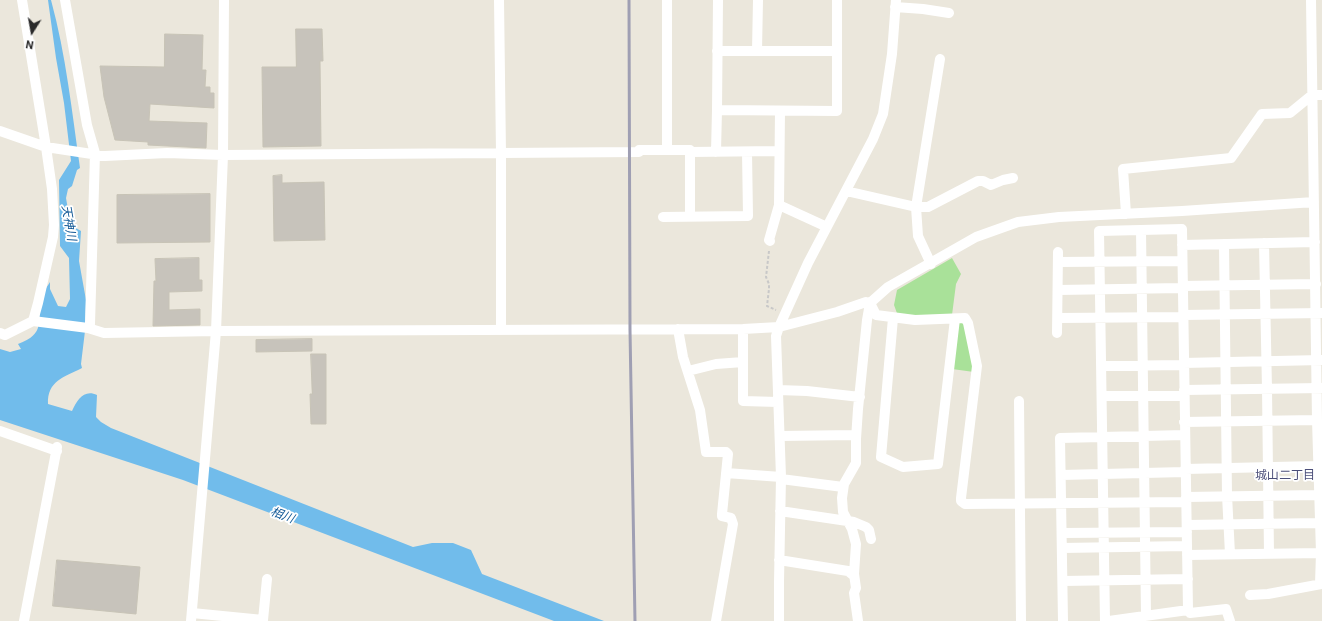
<!DOCTYPE html>
<meta charset="utf-8">
<style>
body{margin:0}
#map{position:relative;width:1322px;height:621px;overflow:hidden;background:#ebe7dc;font-family:Roboto,sans-serif}
canvas{display:block}
.north{position:absolute;left:12px;top:12px;width:40px;height:40px;-webkit-text-stroke:3px #fff;paint-order:stroke;rotate:191deg;font-size:11px;font-weight:700;line-height:16px;text-align:center;color:#2a2a2a}
.north::after{content:'';display:block;margin:auto;width:14px;height:18px;background:#2a2a2a;clip-path:polygon(50% 0,100% 100%,50% 72%,0 100%)}
</style>
<div id="map">
<canvas width="1322" height="621"></canvas>
<div class="north">N</div>
</div>
<script>
const c = document.querySelector('canvas').getContext('2d');
c.lineJoin = 'round';
function fillPath(path, color) { c.fillStyle = color; c.fill(path, 'evenodd'); }
function strokePath(path, color, width, dash) { c.strokeStyle = color; c.lineWidth = width; c.lineCap = dash ? 'butt' : 'round'; c.setLineDash(dash || []); c.stroke(path); }
function drawText(font, color, halo, rows, align = 'center') {
  c.font = font + ' Roboto,"Noto Sans JP",sans-serif'; c.lineWidth = 3.5; c.setLineDash([]); c.textBaseline = 'middle'; c.strokeStyle = halo; c.fillStyle = color; for (const [text, x, y, turn = 0] of rows) {
    c.save(); c.translate(x, y); c.rotate((+turn || 0) * Math.PI / 180); c.textAlign = isNaN(turn) ? turn : align; if (halo) c.strokeText(text, 0, 0); c.fillText(text, 0, 0); c.restore();
  }
}
const green = new Path2D(`
 M952,258L961,274L956,284L952,315L898,316L894,305L897,290Z
 M966,322L974,372L952,369L956,323Z`);
const water = new Path2D(`
 M48,0H51C66,55 72,112 80,168L77,170L72,186L68,189L66,198L70,221L74,227L81,231L79,261L86,300L85,331L81,364L82,368C64,377 47,381 48,404L72,411C77,400 84,389 97,395L96,417L101,422L111,428L413,547L432,543H453L471,550L482,574L604,621H554L183,480L0,420V349L10,352L21,349L18,344C46,334 37,321 41,299C42,293 47,287 50,282V289L58,306L66,307L70,299L69,258L60,246L59,180L71,161L64,103L56,58Z`);
const building = new Path2D(`
 M296,29H322L323,61H320L321,146L263,147L262,67H296Z
 M165,34L203,35L202,70H206L205,87H210V93H214V108L150,104L149,121L207,123L206,148L148,145V142L115,140L104,97L100,66L164,67Z
 M282,175V183L324,182L325,240L274,241L273,176Z
 M210,194V242L117,243V195Z
 M199,258V280H202V291L169,292V310L200,309V325L153,326L154,281H156L155,259Z
 M312,339V351L256,352V340Z
 M311,354H326V424H311L310,394H312Z
 M57,560L140,567L136,614L53,606Z`);
const path = new Path2D(`
 M769,251L766,277L769,284V289L767,306L776,310`);
const minor = new Path2D(`
 M22,0L46,147L52,189L54,225L53,237L38,303L33,321
 M65,0L87,125L95,153L90,324L88,328
 M499,0L501,153V329
 M718,0L717,110L837,111V0
 M1311,0L1317,420L1321,553L1320,584
 M895,7L923,9L949,13
 M717,51H757L758,0
 M757,51H837
 M940,59L916,207H928L978,181H983L991,185L1003,180L1013,178
 M0,131L46,147L105,156L167,153L223,155L639,152V150H690V152L779,151
 M667,150V0
 M716,152L717,110
 M846,191L916,207L918,236L931,264
 M779,205L827,227
 M1126,214L1123,169L1231,158L1262,114L1290,113L1312,95H1322
 M663,217L748,216L747,152
 M690,217V152
 M1141,230L1146,615
 M770,241L769,240L779,205L780,111
 M1264,243L1267,389L1269,554
 M1224,244L1227,495L1230,554
 M1182,245L1315,242
 M1058,262L1182,261
 M1182,286L1316,284
 M1058,290L1182,288
 M870,303L876,315L915,320L965,318L968,323L977,366L961,498V501L965,504L1186,502
 M1183,315L1322,313
 M893,318L881,457L903,467L938,464L955,319
 M1058,318L1183,317
 M678,329L683,357L700,410L706,452H726L728,454L722,514V516L731,518L733,524L716,621
 M743,329V401L778,402
 M0,333L5,335L33,321L88,328L104,333L216,331L743,329L779,327L837,312L866,302L870,303L888,287L976,237L1018,222L1059,217L1182,211L1314,202
 M1057,333L1058,252
 M1183,363L1322,360
 M1102,366L1184,365
 M688,371L716,364L743,362
 M778,390L807,391L860,397
 M1184,390L1322,388
 M1102,396H1184
 M1019,401L1021,621
 M1184,422L1317,420
 M0,431L57,451
 M780,436L856,435
 M1185,469L1318,466
 M726,473L781,477
 M1061,475L1185,472
 M781,479L843,487
 M1186,497L1318,495
 M780,511L854,522L866,527L869,530L871,539
 M1187,525L1319,523
 M1062,533L1187,532
 M1062,548L1187,546
 M1187,555L1321,553
 M779,560L848,571L854,576
 M1063,581L1188,579
 M1250,595L1268,594L1322,584
 M192,613L263,620L267,579
 M24,621L57,447
 M191,621L216,331L223,155L224,0
 M779,621V582L781,477L776,336L779,327L808,263L873,139L883,114L892,54L896,0
 M858,621L854,593L856,588L854,574L856,544L852,529L843,512L842,498L844,484L856,463V439L858,409L867,320L870,303
 M1063,621L1060,438L1185,435
 M1105,621L1099,231L1182,229L1188,610
 M1109,621L1188,610L1190,613L1226,609L1230,621`);
const rail = new Path2D(`
 M629,0L630,330L635,621`);
const waterNames = [
 ["天神川",68,223,80],
 ["相川",282,516,21]
];
const neighbourhoodNames = [
 ["城山二丁目",1285,476]
];
fillPath(green, '#a9e199');
fillPath(water, '#71bceb');
fillPath(building, '#c7c3bb');
strokePath(building, '#c7c3b6', 1);
strokePath(path, '#c8c8c8', 2, [3, 2]);
strokePath(minor, '#fff', 10);
strokePath(rail, '#9f9fb3', 3);
drawText('italic 12px', '#115896', '#fff', waterNames);
drawText('12px', '#4b4e79', '#fff', neighbourhoodNames);
</script>
